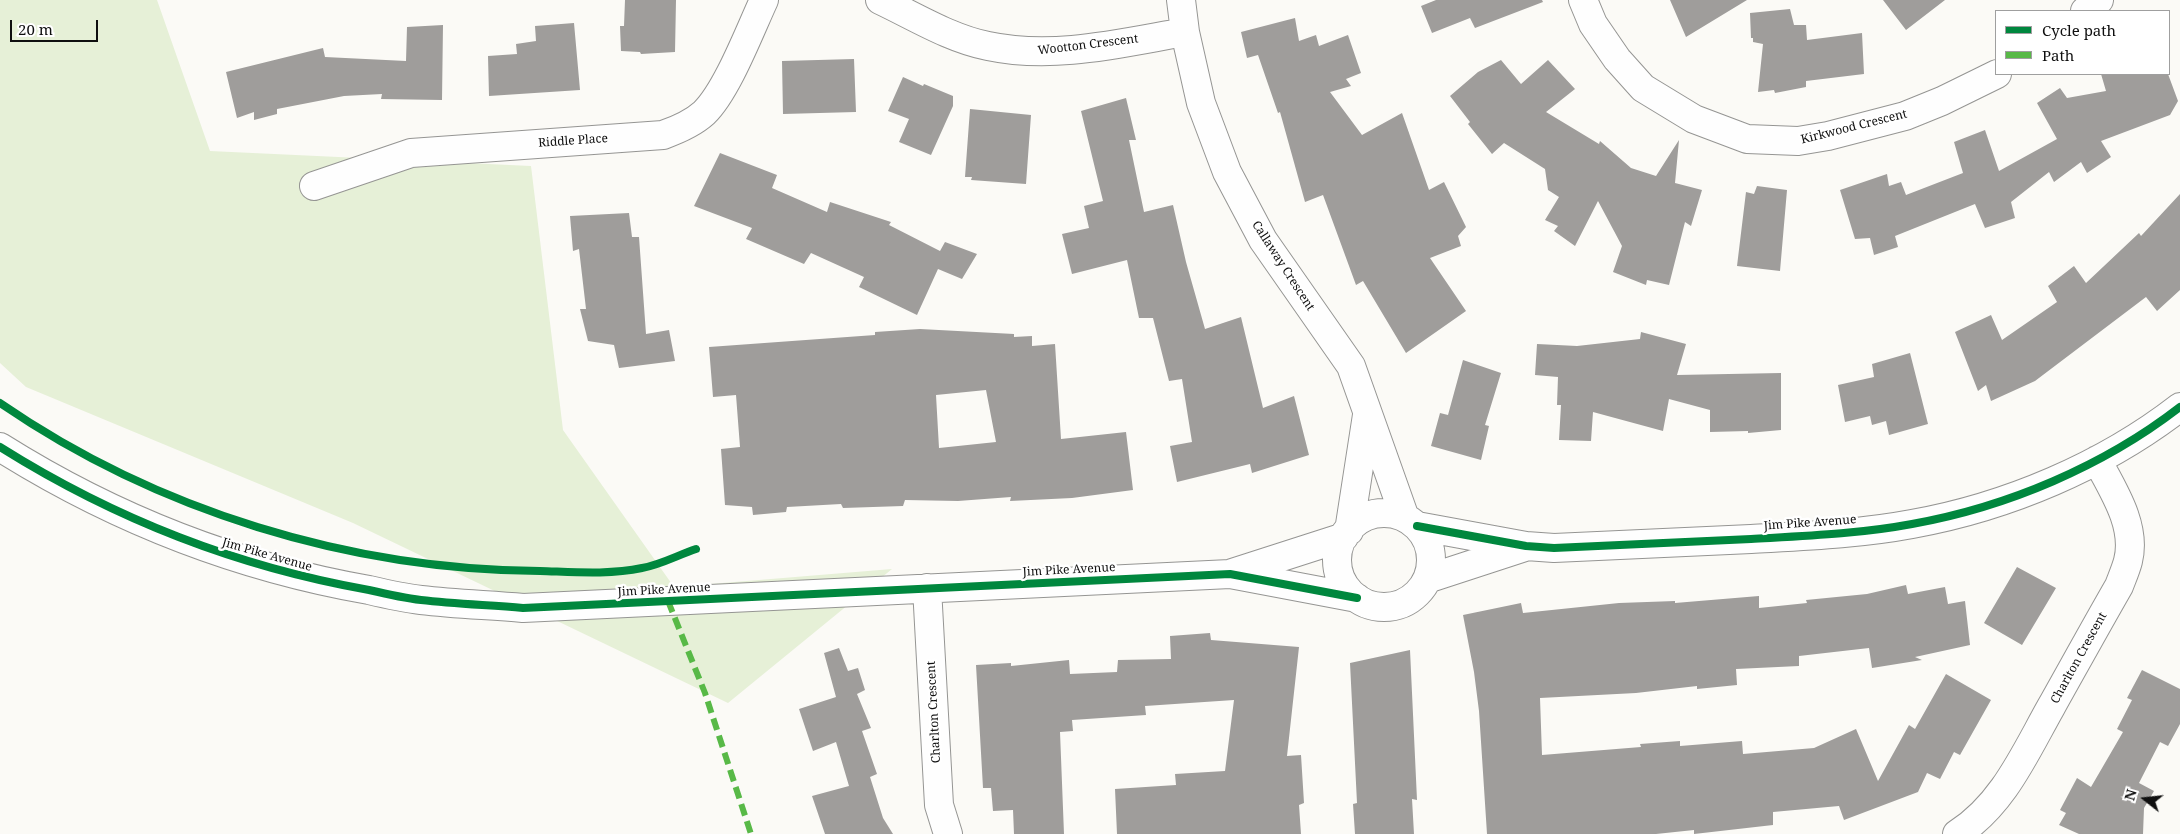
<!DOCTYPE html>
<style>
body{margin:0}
#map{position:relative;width:2180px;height:834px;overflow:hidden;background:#fbfaf6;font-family:"Noto Serif",serif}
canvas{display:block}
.legend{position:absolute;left:1995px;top:10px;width:175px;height:65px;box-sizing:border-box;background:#fff;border:1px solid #9f9f9f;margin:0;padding:6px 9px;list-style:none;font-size:15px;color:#0f0f0f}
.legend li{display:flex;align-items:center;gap:10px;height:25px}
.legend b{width:25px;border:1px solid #9f9f9f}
.north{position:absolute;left:2120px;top:774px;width:50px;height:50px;-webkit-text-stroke:4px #fff;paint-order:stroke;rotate:286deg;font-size:14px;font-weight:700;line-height:20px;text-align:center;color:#0f0f0f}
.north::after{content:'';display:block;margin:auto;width:18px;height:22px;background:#0f0f0f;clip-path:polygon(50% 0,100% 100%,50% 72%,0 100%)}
.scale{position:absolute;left:10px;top:20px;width:88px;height:22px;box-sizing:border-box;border:2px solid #0f0f0f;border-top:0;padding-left:6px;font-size:15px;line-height:18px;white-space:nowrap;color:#0f0f0f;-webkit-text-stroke:4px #fff;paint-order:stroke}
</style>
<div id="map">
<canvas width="2180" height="834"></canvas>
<ul class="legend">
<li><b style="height:6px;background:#00873e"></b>Cycle path</li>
<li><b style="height:6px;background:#58b947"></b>Path</li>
</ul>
<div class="north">N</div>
<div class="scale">20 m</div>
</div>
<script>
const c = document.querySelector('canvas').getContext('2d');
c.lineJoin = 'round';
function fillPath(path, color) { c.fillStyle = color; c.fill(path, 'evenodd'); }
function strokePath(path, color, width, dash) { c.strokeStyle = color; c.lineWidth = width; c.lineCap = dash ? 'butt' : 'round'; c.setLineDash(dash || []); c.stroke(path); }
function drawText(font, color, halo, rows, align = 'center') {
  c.font = font + ' "Noto Serif",serif'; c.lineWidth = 5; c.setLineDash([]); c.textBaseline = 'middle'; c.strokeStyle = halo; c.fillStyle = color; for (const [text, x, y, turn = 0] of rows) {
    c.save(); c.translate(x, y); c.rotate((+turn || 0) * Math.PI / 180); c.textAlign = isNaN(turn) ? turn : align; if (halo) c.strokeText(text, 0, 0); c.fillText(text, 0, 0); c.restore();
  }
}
const green = new Path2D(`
 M0,0H157L210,151L531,166L563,430L674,587L892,569L728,703L353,523L26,387L0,363Z`);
const building = new Path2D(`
 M625,0H676L675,52L641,54L640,52L621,51L620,26H624Z
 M1436,0H1542L1543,2L1475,28L1470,18L1432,33L1421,6Z
 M1670,0H1747L1686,37Z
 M1883,0H1945L1906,30Z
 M1790,9L1794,25H1806L1807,40L1862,33L1864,74L1806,81V87L1775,93L1774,90L1758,92L1763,44L1753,42V38H1751L1750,13Z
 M1295,18L1299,41L1316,35L1319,46L1348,35L1361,73L1346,79L1351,86L1330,92L1362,135L1402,113L1429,190L1444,182L1466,227L1458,236L1461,246L1430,258L1466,311L1406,353L1363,281L1356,285L1323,195L1305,202L1280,112L1278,113L1258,55L1247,58L1241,32Z
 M574,23L580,90L489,96L488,56L517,54L516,44L536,41L535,26Z
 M443,25L442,100L381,99L382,94L344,96L277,109V114L254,120V112L237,118L226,72L323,48L325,57L406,61L407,27Z
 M854,59L856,112L783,114L782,61Z
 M1501,60L1521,84L1548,60L1575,89L1546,112L1599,144L1600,141L1631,168L1656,176L1679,140L1675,183L1702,190L1691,226L1685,222L1669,285L1647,280L1646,285L1613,272L1622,246L1598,201L1575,246L1554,231L1558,226L1545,220L1559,197L1548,190L1545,169L1504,143L1492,154L1468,124L1470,122L1450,96L1478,72Z
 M2101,74H2168L2178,101L2170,115L2101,141L2111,157L2087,173L2081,162L2054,182L2049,172L2011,202L2015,218L1985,228L1975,204L1895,236L1898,247L1874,255L1870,238L1855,239L1840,190L1887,174L1889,186L1901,182L1906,195L1963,173L1954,142L1985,130L1999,171L2057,139L2037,103L2060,88L2067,98L2106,91Z
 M903,77L923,86L924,84L953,96V106L931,155L899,142L909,119L888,111Z
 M1126,98L1136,140H1129L1144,212L1173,205L1186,262L1205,329L1241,317L1263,408L1294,396L1309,455L1252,473L1250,464L1177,482L1170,446L1192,442L1182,379L1169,381L1153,318H1139L1127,260L1072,274L1062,234L1089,228L1084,206L1103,201L1081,111Z
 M970,109L1031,115L1026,184L971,180L972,177H965Z
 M720,153L777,175L772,188L827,212L830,202L891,222L889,225L940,251L945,242L977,254L962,279L938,269L917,315L859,287L864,277L811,253L804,264L746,239L752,228L694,206Z
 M1757,186L1787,190L1780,271L1737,266L1746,192L1754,194Z
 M2180,194V290L2157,311L2146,297L2035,381L1991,401L1986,385L1978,391L1955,332L1991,315L2002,340L2057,302L2048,286L2074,266L2086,283L2139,233L2141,236Z
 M629,213L632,237H639L646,334L669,330L675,361L619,368L614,345L588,341L580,309H586L579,249L573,251L570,216Z
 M920,329L1014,334V337L1032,336V346L1055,344L1061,439L1126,432L1133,490L1072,498L1010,501L1011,497L958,501L905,500L903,506L843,508L841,504L787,507L786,512L753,515L752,507L725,505L721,449L740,447L736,395L713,397L709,347L875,335V332ZM986,390L996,442L939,448L936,395Z
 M1641,332L1686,344L1677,375L1781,373V430L1748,433V431L1710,432V410L1669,399L1663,431L1593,412L1591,441L1559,440L1561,405H1557L1558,377L1535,375L1537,344L1577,346L1640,339Z
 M1910,353L1928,424L1889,435L1886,421L1872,425L1870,416L1845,422L1838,385L1874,377L1872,364Z
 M1463,360L1501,373L1485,425L1489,426L1481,460L1431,446L1440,413L1448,415Z
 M2017,567L2056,588L2022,645L1984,623Z
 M1906,585L1908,594L1945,587L1948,604L1965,601L1970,645L1915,657L1922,660L1872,668L1869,648L1799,656V666L1736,669L1737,685L1697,689V686L1636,693L1540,698L1542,755L1641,747L1640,744L1680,741V746L1742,741L1743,754L1814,748L1856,729L1878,781L1909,725L1915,729L1946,674L1991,700L1960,755L1954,752L1940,779L1927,773L1918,792L1844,820L1839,806L1773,812V825L1694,834V830L1656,834H1487L1479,711L1474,672L1463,615L1521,603L1523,613L1619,603L1675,601V603L1759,596V608L1807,603L1806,600L1867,594Z
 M1210,633L1211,640L1299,647L1287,756L1301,755L1304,803L1299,805L1301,834H1117L1115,789L1176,785L1175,774L1225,771L1234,700L1145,706L1146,715L1072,720L1073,731L1060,732L1064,834H1014L1013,810L993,811L991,788H983L976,665L1011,663V666L1069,660L1070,674L1117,672L1118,660L1171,659L1170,636Z
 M839,648L848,671L858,668L865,690L857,694L871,728L862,731L877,774L870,777L883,818L893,834H825L812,796L849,786L836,742L813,751L799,709L836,697L824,653Z
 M1410,650L1417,800L1412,799L1414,834H1355L1353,804L1357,803L1350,663Z
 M2142,670L2180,689V724L2168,746L2160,742L2139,783L2154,791L2144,808L2143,834H2079L2059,825L2066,813L2060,810L2077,778L2091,787L2123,732L2117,729L2132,700L2127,698Z`);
const minor = new Path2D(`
 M880,0C914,16 951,39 988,46C1054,60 1121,43 1185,32
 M1181,0L1185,32L1201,103L1227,172L1263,240L1351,366L1405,518
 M1583,0L1593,24L1617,59L1643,88L1694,119L1747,139L1798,141L1828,136L1905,116L1942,101L1997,74
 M2085,11L2099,0
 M314,186L411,153L663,135C677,130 693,123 704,113C727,91 750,30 764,0
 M0,447C113,518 238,567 369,590C386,594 404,598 421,600C455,604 489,605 523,608L1230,574L1357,598
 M1337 560a47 47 0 1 1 94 0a47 47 0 1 1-94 0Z
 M1417,526L1526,546L1554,548C1620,545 1685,542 1751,539C1804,536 1859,534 1912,524C2007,507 2104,466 2180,407
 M1349,531L1367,415
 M1232,573L1344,537
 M1427,579L1525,547
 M927,588L939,805L948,834
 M1957,834C2003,805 2025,753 2051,707C2074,666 2096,626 2119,586C2122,578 2126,569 2128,561C2137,526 2113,490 2097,460`);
const quiet = new Path2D(`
 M668,601L705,693L751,834`);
const cycleway = new Path2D(`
 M0,403C157,511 350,570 540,571C574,572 609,575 642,568C660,565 678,555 696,549
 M0,447C113,518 238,567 369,590C386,594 404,598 421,600C455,604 489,605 523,608L1230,574L1357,598
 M1417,526L1526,546L1554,548C1620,545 1685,542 1751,539C1804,536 1859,534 1912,524C2007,507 2104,466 2180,407`);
const streetNames = [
 ["Wootton Crescent",1088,45,-7],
 ["Kirkwood Crescent",1854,127,-14],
 ["Riddle Place",573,141,-4],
 ["Callaway Crescent",1283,266,57],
 ["Jim Pike Avenue",1810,523,-4],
 ["Jim Pike Avenue",267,555,16],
 ["Jim Pike Avenue",1069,570,-3],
 ["Jim Pike Avenue",664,590,-3],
 ["Charlton Crescent",2079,658,-61],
 ["Charlton Crescent",934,712,-93]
];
fillPath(green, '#e6f0d7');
fillPath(building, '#9f9d9b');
strokePath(minor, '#959593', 30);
strokePath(minor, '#fefefe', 28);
strokePath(quiet, '#58b947', 6, [12, 6]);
strokePath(cycleway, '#00873e', 8);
drawText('12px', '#0f0f0f', '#fff', streetNames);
</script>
